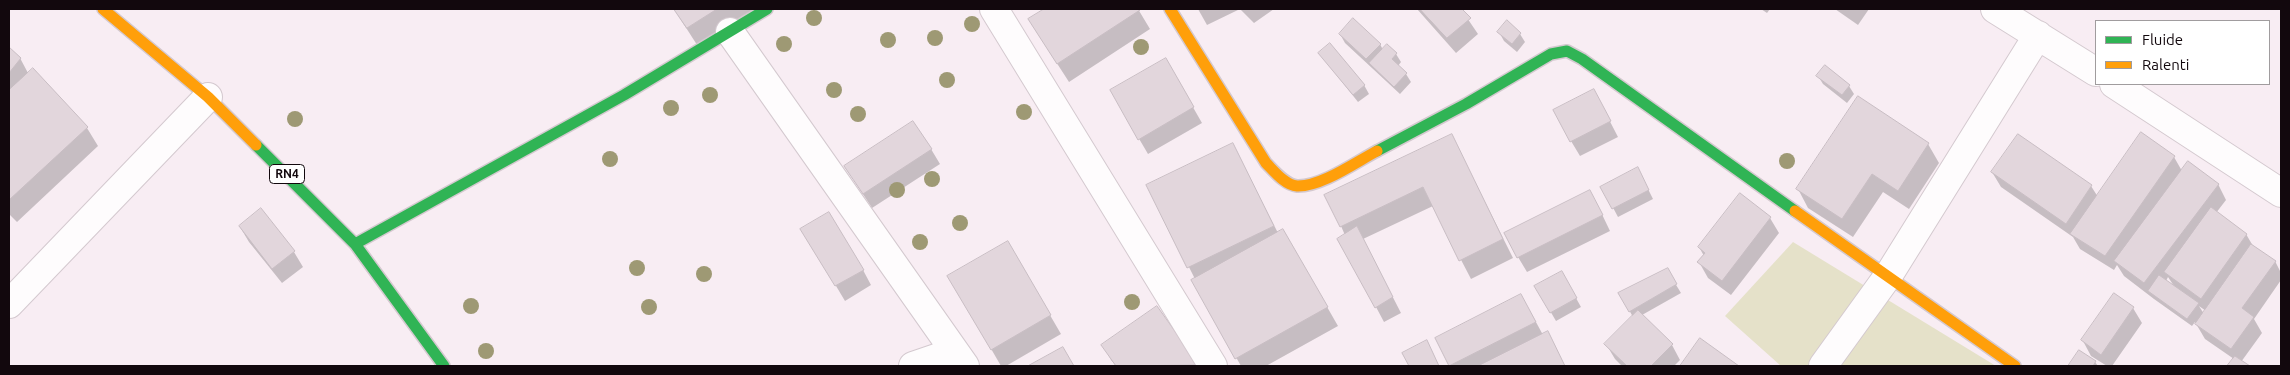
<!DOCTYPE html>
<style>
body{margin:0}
#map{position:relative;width:2290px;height:375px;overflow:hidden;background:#f8edf3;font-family:Ubuntu,sans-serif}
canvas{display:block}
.frame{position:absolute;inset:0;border:10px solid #12080d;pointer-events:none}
.legend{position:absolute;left:2095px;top:20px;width:175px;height:65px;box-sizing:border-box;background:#fff;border:1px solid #a09c9e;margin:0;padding:6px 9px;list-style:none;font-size:15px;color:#12080d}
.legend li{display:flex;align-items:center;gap:10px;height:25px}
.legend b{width:25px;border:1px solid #a09c9e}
</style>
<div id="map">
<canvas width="2290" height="375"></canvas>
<div class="frame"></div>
<ul class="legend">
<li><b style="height:6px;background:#30b455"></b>Fluide</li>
<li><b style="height:6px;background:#ff9f0a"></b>Ralenti</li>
</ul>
</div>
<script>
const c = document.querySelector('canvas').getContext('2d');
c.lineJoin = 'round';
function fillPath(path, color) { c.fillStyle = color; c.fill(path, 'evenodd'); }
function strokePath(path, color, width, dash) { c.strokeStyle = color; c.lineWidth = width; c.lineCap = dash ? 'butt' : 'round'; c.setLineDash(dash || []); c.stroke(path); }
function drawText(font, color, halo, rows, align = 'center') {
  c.font = font + ' Ubuntu,sans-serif'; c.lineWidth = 4.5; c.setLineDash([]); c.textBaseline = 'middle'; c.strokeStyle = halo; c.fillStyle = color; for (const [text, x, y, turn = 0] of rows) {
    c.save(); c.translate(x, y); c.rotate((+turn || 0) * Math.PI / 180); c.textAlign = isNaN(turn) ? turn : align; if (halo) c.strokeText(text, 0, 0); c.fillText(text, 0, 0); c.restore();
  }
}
const green = new Path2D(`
 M1793,242L1996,366H1781L1725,316Z`);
const shadow = new Path2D(`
 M674,9H760L699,48Z
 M1046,9H1138L1150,29L1069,82L1029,20Z
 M1198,9H1274L1254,23L1240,9L1207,25Z
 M1417,9H1461L1478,34L1456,53Z
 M1761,9H1770L1767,13Z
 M1835,9H1869L1858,25Z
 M1499,32L1520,34L1525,42L1517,52L1504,41Z
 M1340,34L1380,44L1383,50L1396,54L1401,62L1398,66L1406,74L1411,82L1400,94L1345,43Z
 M9,49L20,58L28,73L87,128L98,146L17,222L9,214Z
 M1319,53L1364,85L1369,94L1358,102Z
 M1166,60L1202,123L1148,154L1111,91Z
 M1825,67L1849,86L1854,94L1847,103L1823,84L1818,76Z
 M1602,106L1618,137L1580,156L1571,141Z
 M2018,135L2091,186L2098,197L2174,157L2182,171L2218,184L2226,200L2216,213L2246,234L2253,246L2275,261L2281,273V280L2254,319L2262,333L2241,362L2247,366H2229L2234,359L2205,339L2195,322L2192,326L2154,299L2124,276L2117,265L2114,270L2080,249L2073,237L2001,187L1992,172ZM2168,277L2174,286L2166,281ZM2199,306L2206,311L2204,314Z
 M1452,136L1513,258L1471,279L1433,206L1363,239L1401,313L1384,322L1376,307L1341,226Z
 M1928,144L1939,163L1909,209L1883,192L1853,237L1808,208L1798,189Z
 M1233,145L1278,233L1283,230L1338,326L1266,366H1241L1193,281L1195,279L1148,186Z
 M931,149L940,164L872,208L855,182Z
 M1642,177L1653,199L1618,217L1602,187Z
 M1740,195L1770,218L1779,233L1731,295L1708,278L1699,262L1704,256L1699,247Z
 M1598,206L1610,231L1527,272L1518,257Z
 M240,227L294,252L303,267L282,283L249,242Z
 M1008,243L1061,334L1006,366H1001L949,276Z
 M811,244L863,270L871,285L845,301Z
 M1667,270L1681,293L1642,315L1672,345L1680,360L1674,366H1622L1615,359L1606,344L1633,317L1620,294Z
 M1562,273L1581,307L1556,321L1536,287Z
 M1157,308L1198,366H1116L1111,360L1103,345Z
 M2133,308L2142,323L2112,366H2107L2091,356L2083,341Z
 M1530,311L1543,335L1556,348L1565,366H1450L1436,338Z
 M1700,340L1737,366H1681Z
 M2080,352L2095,362L2098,366H2070Z`);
const building = new Path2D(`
 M674,9H717L687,28Z
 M1044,9H1139L1140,10L1057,64L1028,19Z
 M1420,9H1462L1471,18L1447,38Z
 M1353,18L1381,44L1366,59L1339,34Z
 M1507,20L1521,33L1512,44L1497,32Z
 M1330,43L1365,85L1353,95L1318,53Z
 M1387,44L1397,53L1392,59L1407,73L1394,87L1369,63Z
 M9,47L21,58L9,73Z
 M1166,58L1194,107L1138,140L1110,90Z
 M1825,65L1850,85L1842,95L1816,76Z
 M33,68L88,127L9,200V90Z
 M1594,89L1611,121L1570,142L1553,110Z
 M1858,96L1929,143L1898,191L1872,174L1842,219L1796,189Z
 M913,121L932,149L863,194L844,166Z
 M2141,132L2175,156L2105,256L2070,234Z
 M1452,134L1503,239L1459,261L1423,187L1340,227L1324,195Z
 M2018,134L2092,185L2066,224L1991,172Z
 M1233,143L1274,226L1187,268L1146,185Z
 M2188,161L2219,184L2144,283L2114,261Z
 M1638,167L1649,190L1612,209L1600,187Z
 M1590,190L1603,215L1517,258L1504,233Z
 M1740,193L1771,217L1722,281L1697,262L1705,253L1698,247Z
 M2211,207L2247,234L2201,299L2164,272Z
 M261,208L295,251L272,269L239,226Z
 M829,212L864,270L835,286L800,229Z
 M1357,226L1393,297L1375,308L1337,239Z
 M1283,229L1328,307L1235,359L1191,280Z
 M1008,241L1051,315L991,350L947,276Z
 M2251,244L2276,261L2242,308L2254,317L2231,349L2195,324Z
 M1668,268L1677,284L1629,312L1618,293Z
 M1562,271L1577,298L1550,313L1534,286Z
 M2159,275L2199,303L2187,319L2148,291Z
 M2114,293L2134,307L2101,355L2081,340Z
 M1521,294L1536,322L1449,366L1435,338Z
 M1157,306L1199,365L1116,366L1101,345Z
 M1638,310L1673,344L1651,366H1627L1604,344Z
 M1548,331L1565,366H1478Z
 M1700,338L1739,366H1680Z
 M1427,340L1439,366H1409L1402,353Z
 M1063,347L1074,366H1028Z
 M2079,350L2096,361L2093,366H2068Z
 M2235,356L2250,366H2227Z`);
const street = new Path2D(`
 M994,9L1213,366
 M1995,9L2096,72
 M730,32L965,366
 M2114,84L2281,193
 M9,304L208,97
 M913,366L954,352
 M1823,366L1888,276L2038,35`);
const fast = new Path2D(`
 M256,145L355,244L444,366
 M1377,151L1466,104L1551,54L1567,51L1582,59L1795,211
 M355,244L624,95L767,9`);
const slow = new Path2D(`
 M103,9L208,97L256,145
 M1170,9L1266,163C1274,171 1285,185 1297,186C1321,187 1356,162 1377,151
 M1795,211L2015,366`);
const trees = [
 [814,18],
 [972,24],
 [935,38],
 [888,40],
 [784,44],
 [1141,47],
 [947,80],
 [834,90],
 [710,95],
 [671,108],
 [1024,112],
 [858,114],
 [295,119],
 [610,159],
 [1787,161],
 [932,179],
 [897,190],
 [960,223],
 [920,242],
 [637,268],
 [704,274],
 [1132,302],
 [471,306],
 [649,307],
 [486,351]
];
const shields = [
 [287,174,35]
];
const shieldNames = [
 ["RN4",287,174]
];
fillPath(green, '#e5e1c9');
fillPath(shadow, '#0003');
fillPath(building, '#e2d6dc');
strokePath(building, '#c8bdc3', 1);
strokePath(street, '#d4c9cf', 30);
strokePath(fast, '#d4c9cf', 14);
strokePath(slow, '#d4c9cf', 14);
strokePath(street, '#fefcfd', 28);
strokePath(fast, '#30b455', 11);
strokePath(slow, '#ff9f0a', 11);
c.fillStyle = '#9e9974';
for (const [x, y] of trees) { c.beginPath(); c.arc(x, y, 8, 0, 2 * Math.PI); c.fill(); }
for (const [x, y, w] of shields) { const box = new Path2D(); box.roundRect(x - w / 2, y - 9.5, w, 19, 4); c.fillStyle = '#fff'; c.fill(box); strokePath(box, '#12080d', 1); }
drawText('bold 12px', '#12080d', null, shieldNames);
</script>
